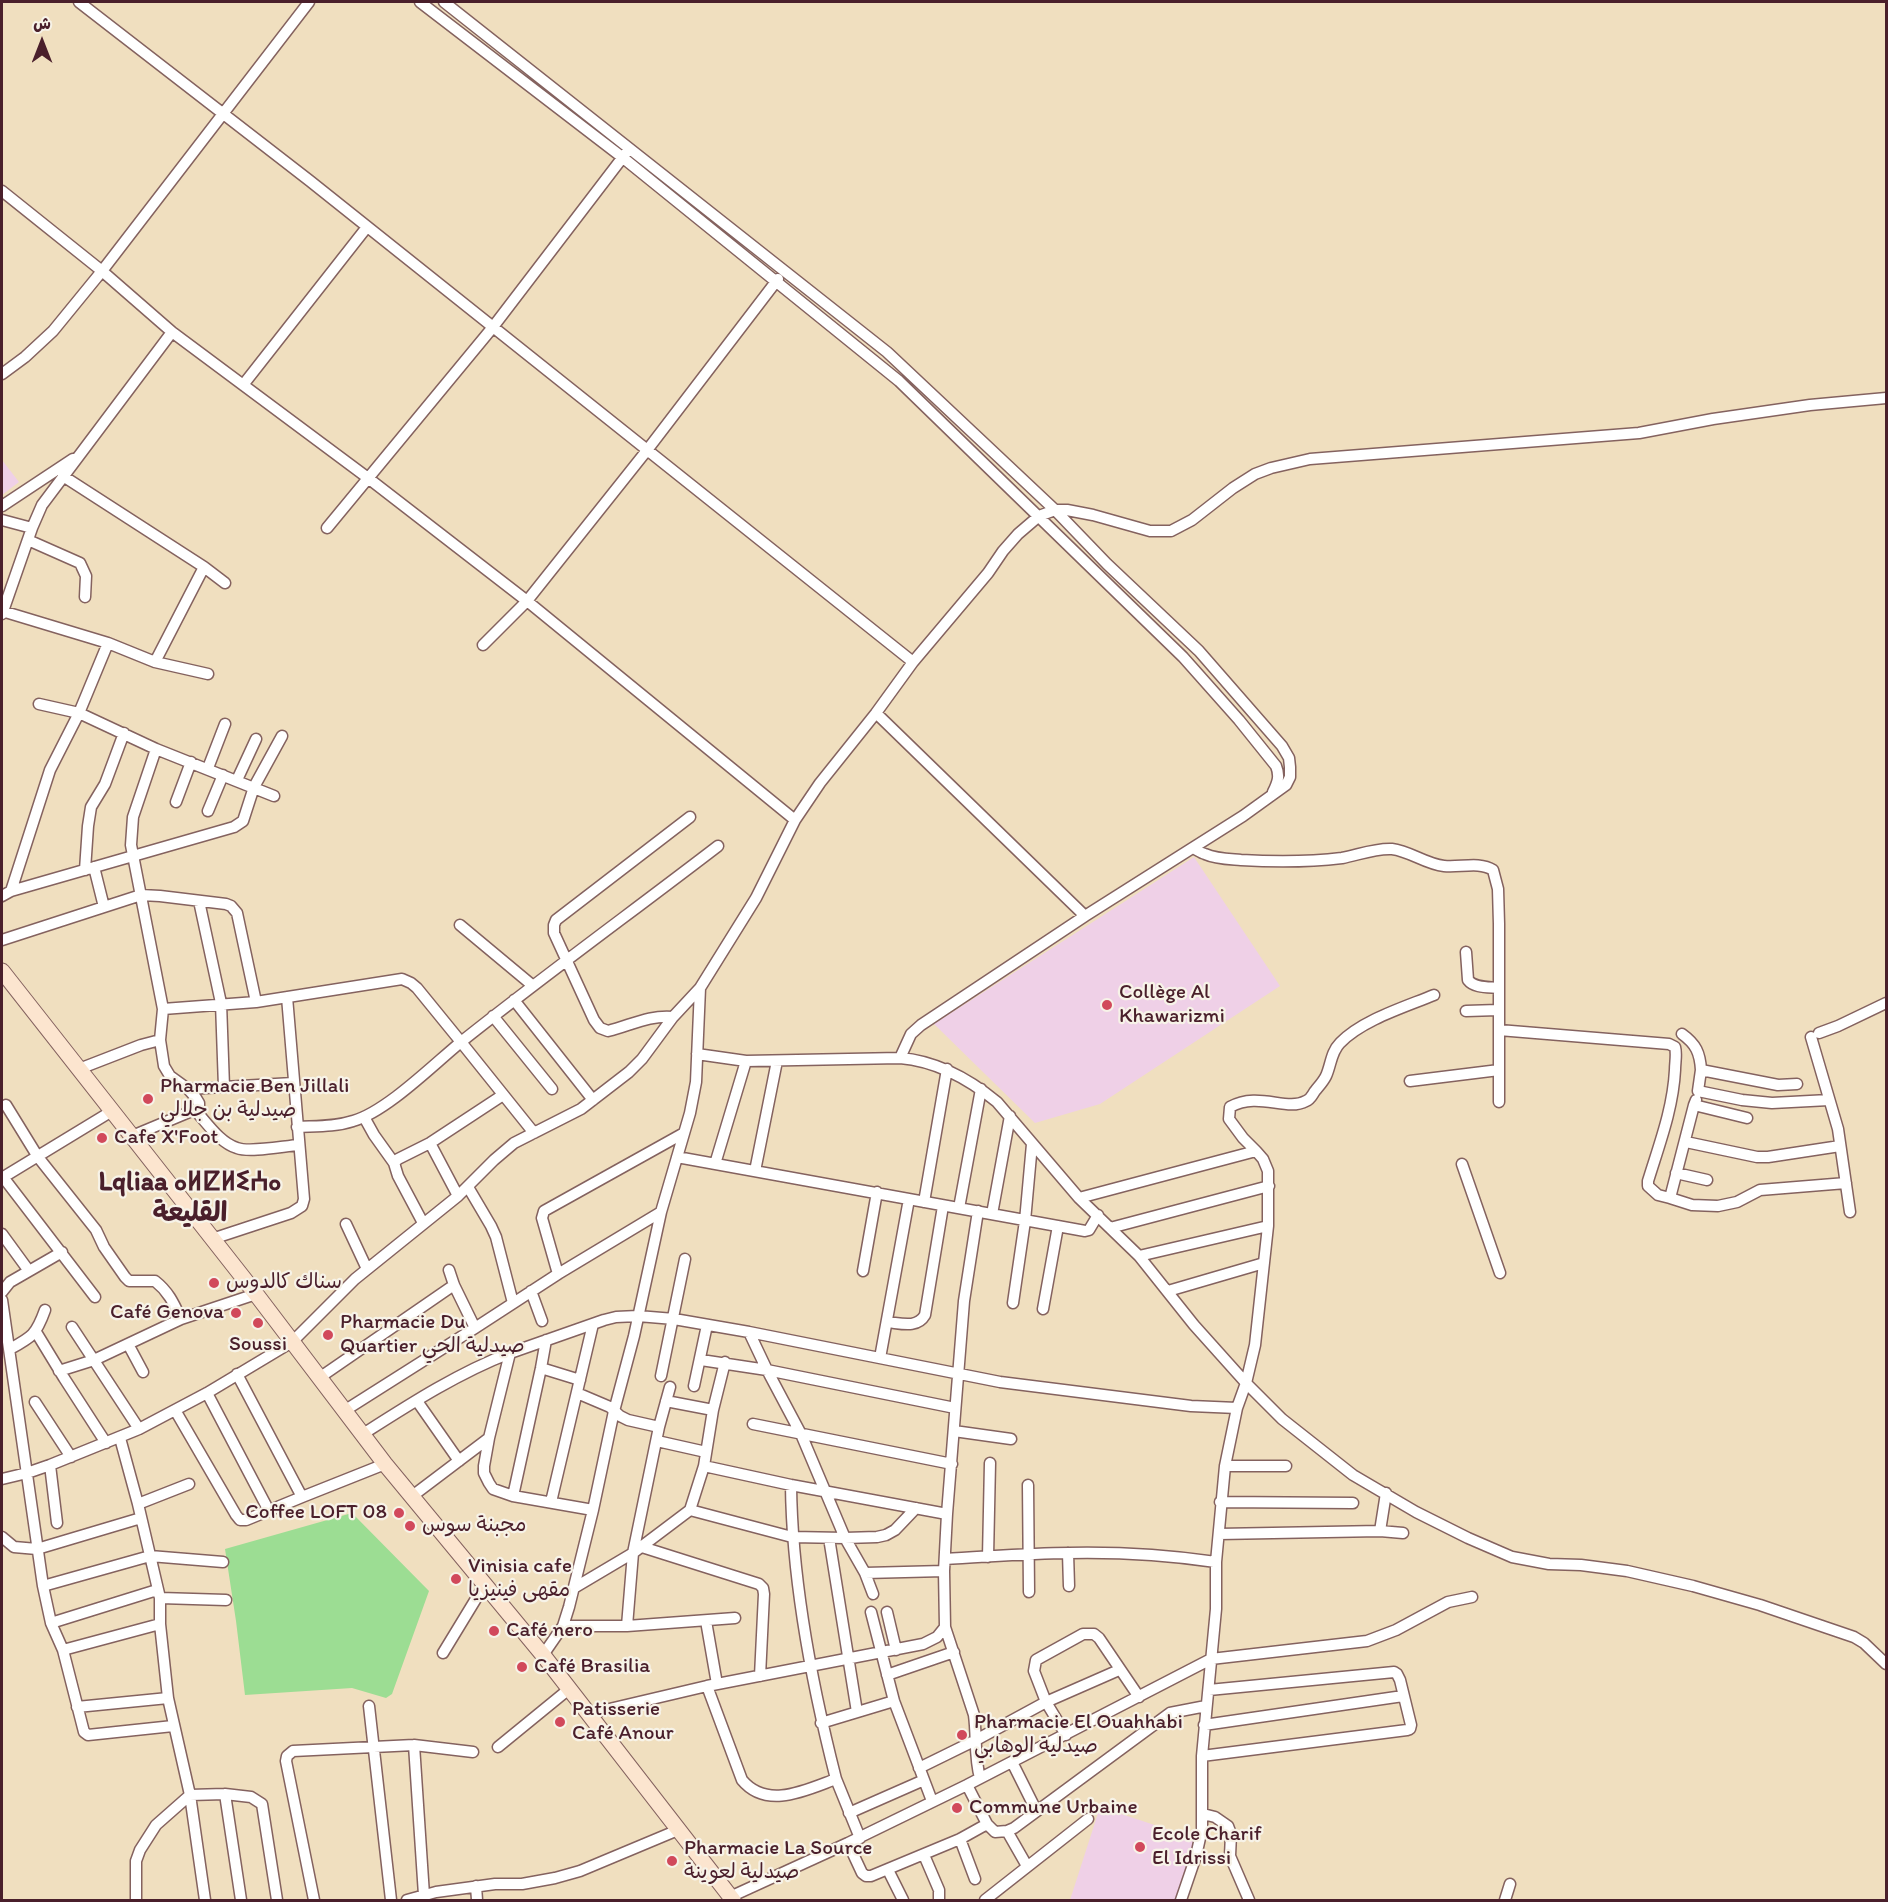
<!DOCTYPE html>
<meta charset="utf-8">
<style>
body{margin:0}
#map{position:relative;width:1888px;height:1902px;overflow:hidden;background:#f0dfbf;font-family:Itim,"Playpen Sans Arabic",sans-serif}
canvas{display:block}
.frame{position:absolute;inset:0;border:3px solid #4a1f2b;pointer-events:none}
.north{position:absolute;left:12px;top:12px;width:60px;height:60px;-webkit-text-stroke:4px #f7f3e8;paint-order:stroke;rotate:0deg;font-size:16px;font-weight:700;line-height:24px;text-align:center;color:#4a1f2b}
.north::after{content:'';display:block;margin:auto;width:21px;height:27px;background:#4a1f2b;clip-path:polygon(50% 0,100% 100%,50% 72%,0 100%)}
</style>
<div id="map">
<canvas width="1888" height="1902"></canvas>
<div class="frame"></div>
<div class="north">ش</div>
</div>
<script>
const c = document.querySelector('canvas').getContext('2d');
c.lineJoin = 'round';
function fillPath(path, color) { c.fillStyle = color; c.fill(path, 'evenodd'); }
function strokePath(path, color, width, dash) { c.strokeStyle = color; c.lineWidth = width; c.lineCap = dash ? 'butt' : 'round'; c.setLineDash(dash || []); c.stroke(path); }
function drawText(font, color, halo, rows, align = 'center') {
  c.font = font + ' Itim,"Playpen Sans Arabic","Noto Sans Tifinagh",sans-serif'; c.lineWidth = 4.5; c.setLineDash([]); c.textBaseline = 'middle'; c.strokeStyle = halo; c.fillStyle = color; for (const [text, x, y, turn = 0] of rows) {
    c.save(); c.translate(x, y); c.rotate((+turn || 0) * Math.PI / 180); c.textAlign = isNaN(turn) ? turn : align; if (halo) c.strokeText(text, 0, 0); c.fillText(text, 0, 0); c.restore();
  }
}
const built = new Path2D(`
 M2,460L19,482L2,495Z
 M1194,857L1280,986L1100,1104L1035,1123L934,1024Z
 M1100,1807L1194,1838L1191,1857L1175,1900H1070Z`);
const green = new Path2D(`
 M352,1513L429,1591L392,1694L386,1698L352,1688L245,1695L236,1621L225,1549Z`);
const minor = new Path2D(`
 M79,2L310,181L913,662
 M309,2L102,271L172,332L368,478L527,601L795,820
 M420,2L622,157L899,381L1183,657L1239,720L1276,766C1280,776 1278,782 1273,792
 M444,2L887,352L1055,510L1107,564L1199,651L1282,746L1289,758L1290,767V777L1286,785L1243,816L1085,916L921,1025L911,1034L900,1058
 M2,191L102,271L53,331L25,357L2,374
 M243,385L367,227
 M63,476L204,567L225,583
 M2,506L73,459
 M2,520L32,528
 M327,528L493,327L626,153
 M28,540L80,563L86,576L85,597
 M2,611L108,643L79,713L50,770L11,891
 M2,614L32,528L42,505L172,332
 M108,643L155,662L208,674
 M483,645L527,601L648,449L778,279
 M155,662L204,567
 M39,704L79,713L156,749L274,796
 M876,713L1085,916
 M208,768L225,724
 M237,780L256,739
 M176,802L191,762
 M208,811L223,775
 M1193,848C1197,850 1201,853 1205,854C1216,859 1229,859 1241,860C1275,862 1309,862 1342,858C1358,855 1375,848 1392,849C1410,851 1425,864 1444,866C1459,868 1479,861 1493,870L1498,889L1499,924V1102
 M94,867L104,907
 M85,870L88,826L91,807L105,784L124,733
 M2,896L11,891L234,827L243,821L254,787L282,736
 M199,901L221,1003L224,1087
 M460,925L532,985
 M2,940L141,895L160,896L226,904L231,906L237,913L256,1002
 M1466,952L1468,980C1474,988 1488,987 1498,988
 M514,1000L593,1100
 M163,1009L256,1002L402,979L411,983L417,988L461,1042C545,975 632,912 718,846
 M1466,1011L1498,1010
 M493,1016L552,1089
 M673,1017C648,1015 632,1025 608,1031L600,1028L594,1020L554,933V925L556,920L690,817
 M1499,1030L1669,1044L1675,1047C1677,1054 1675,1062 1675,1070C1673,1109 1659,1145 1648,1181V1186L1658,1195L1670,1198
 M1819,1033L1838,1026L1886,1003
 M1682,1034C1696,1044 1700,1053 1701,1070L1778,1085L1797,1084
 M1811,1037L1838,1129L1850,1212
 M697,1054L746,1061L900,1058C936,1061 969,1079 997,1102L1079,1198L1139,1256L1194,1325L1246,1383L1282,1419L1353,1475L1416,1512L1468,1538L1512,1557L1549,1564L1581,1565L1627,1571L1693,1586L1760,1605L1854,1637L1864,1643L1886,1664
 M79,1069L141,1045L160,1040
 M1701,1070L1698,1091L1742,1100L1772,1103L1829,1100
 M1410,1081L1499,1070
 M188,1089L293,1083
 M1696,1100L1694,1105L1747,1118
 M6,1105L38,1157L96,1230L104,1247L125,1277L129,1281H155C169,1292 174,1304 181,1319
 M1694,1105L1670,1198L1692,1205L1718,1206L1737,1202L1760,1190L1846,1183
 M195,1110C207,1123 220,1143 237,1148C250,1153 284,1146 299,1145
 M364,1117L374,1135L394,1163
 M297,1127C316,1126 335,1127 353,1121C386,1112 433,1065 461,1042L534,1133
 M132,1136L199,1108V1103L196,1098L188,1089L170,1076L164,1066L160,1040L163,1009L131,845L133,817L156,749
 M1686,1142L1757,1157H1768L1840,1146
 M430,1143L458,1196
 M1256,1151L1243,1138L1229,1119L1230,1107C1259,1091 1286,1112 1306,1101C1311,1099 1312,1095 1315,1091C1319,1086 1323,1082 1326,1076C1331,1065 1331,1052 1340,1043C1362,1020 1405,1007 1434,995
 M677,1157L1085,1231L1089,1230L1098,1215
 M715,1164L746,1061
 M1462,1164L1500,1273
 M755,1171L777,1061
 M1676,1173L1707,1180
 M3,1177L95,1297
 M2,1178L112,1111
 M468,1187L491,1226L496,1237L513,1303
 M1079,1198L1256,1151L1263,1159L1268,1171V1226L1255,1345L1246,1383L1237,1408L1225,1466L1216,1562V1609L1202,1756V1829L1196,1856L1181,1900
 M924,1202L947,1069
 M959,1208L981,1089
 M978,1211L964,1301L947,1514L944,1571L945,1627L974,1715C977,1737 974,1756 980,1778
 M992,1214L1010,1116
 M423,1223L398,1176L394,1163L398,1159L430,1143L503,1095
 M346,1224L367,1269
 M1110,1228L1269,1186
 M2,1234L29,1271
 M212,1239L291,1213L302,1206L304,1199L287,997
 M1139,1256L1268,1226
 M449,1270L454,1285L475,1328
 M863,1271L877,1192
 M558,1274L542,1218L544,1211L684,1133
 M531,1291L542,1321
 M1168,1291L1264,1263
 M2,1292L10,1282L62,1252
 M2,1300L43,1586L51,1623L63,1650L84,1732L88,1735L173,1726
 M1013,1303L1025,1221L1032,1144
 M1043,1309L1058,1226
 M887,1322C900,1323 917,1329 925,1315L943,1206
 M72,1327L139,1429
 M36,1332L64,1378L106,1443
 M749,1332L767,1370L801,1434L845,1538L865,1573L873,1594
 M128,1344L143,1372
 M10,1349C32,1337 36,1335 45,1310
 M880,1358L909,1199
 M701,1360L767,1370L955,1408
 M541,1368L580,1380
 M59,1371L94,1360L181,1319L256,1294
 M661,1376L685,1259
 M319,1378L454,1285
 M694,1386L707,1325
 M207,1393L269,1511
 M577,1393L610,1407L620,1416L628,1420L659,1427
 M417,1401L459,1461
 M666,1401L713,1410
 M35,1402L71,1457
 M175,1410L236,1515L240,1520H246L302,1497L237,1374
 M344,1411L475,1328L558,1274L661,1212
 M753,1424L952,1464
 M954,1431L1011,1439
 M363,1434C410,1404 458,1373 510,1353
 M120,1438L138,1504L160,1598V1624L168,1698L190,1795L205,1900
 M657,1441L706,1452
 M50,1465L57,1523
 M704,1466L713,1410L725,1362
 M1225,1466H1286
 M2,1479L27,1473L50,1465L139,1429L207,1393L292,1342L355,1279L458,1196L494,1160L514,1143L581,1109L629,1072L642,1059L673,1017L700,988L756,898L795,820L820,783L876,713L913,662L988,573L1003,551L1018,534L1039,516L1055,510H1067L1093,515L1150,531H1171L1192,520L1233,488L1255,474L1271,468L1310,459L1639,433L1713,419L1810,405L1886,398
 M791,1485C792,1582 812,1685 836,1779
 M1028,1485L1029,1592
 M1386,1493L1380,1531L1403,1533
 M513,1496L541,1368L546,1340
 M302,1497L385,1464
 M411,1497L489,1438
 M551,1502L593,1324
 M1220,1502L1353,1503
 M138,1504L189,1484
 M593,1510L513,1496L493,1489L489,1483L484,1473V1466L489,1438L510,1353L604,1320L616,1317L638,1316L674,1319L749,1332L1000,1382L1191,1406L1237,1408
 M690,1510L792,1537L845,1538L877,1537L886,1535L895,1530L916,1508
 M1219,1534L1380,1531
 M2,1537L14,1547L37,1549L141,1518
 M829,1538L857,1712
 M642,1547L759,1584L763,1588L764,1594L760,1676
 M1068,1553L1069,1586
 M988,1557L990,1463
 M945,1559C986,1557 1028,1553 1069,1553C1119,1552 1167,1555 1216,1562
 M865,1573L944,1571
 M43,1586L150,1556L223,1562
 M574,1588L633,1553L690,1510L704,1466L791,1485L947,1514
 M160,1598L226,1600
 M871,1612L894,1701L932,1801
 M887,1612L896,1650
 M706,1621L717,1684
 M51,1623L157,1590
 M563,1626H627L735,1618
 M627,1626L633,1553L659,1427L670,1387
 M63,1650L160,1624
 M443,1653L485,1584
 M543,1655L563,1626L569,1607L593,1510L614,1411L634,1336L661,1212L690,1113L696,1082L700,988
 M887,1675L954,1652
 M707,1686L742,1780C767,1810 806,1790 836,1779L860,1838
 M369,1706L391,1900
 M77,1707L168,1698
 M588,1714L707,1686L923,1644L937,1637L945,1627
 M821,1723L894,1701
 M1204,1725L1403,1696
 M1066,1735L1046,1702L1034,1671L1036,1660L1083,1634H1094L1099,1638L1139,1697
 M414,1745L424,1895
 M498,1747L569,1689
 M1202,1756L1407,1730L1410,1729L1411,1725L1400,1680L1397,1674L1394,1672L1209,1690
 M1012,1762L1036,1810
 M919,1768L976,1740L1046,1702L1119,1670
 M225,1794L241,1900
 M849,1813L924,1780
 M1203,1814L1215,1817L1228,1826L1231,1834L1230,1856L1249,1900
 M987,1824L995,1832L1007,1831L1014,1828L1170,1713L1206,1706
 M1007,1831L1027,1866
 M960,1839L975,1879
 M848,1843L862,1873L866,1876H871L960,1839L987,1824L967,1785
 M924,1855L939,1890V1900
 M888,1870L903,1900
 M476,1886L477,1900
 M730,1897L848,1843L967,1785L1211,1659L1367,1641L1396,1630L1448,1602L1472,1597
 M136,1900V1861L140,1850L156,1825L190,1795L225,1794L251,1797L262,1804L277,1900
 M314,1900L286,1761L287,1756L293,1751L414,1745L473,1752
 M407,1900L436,1892L495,1884H522L555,1878L580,1871L678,1830
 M985,1900L1088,1819
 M1505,1900L1510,1884`);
const secondary = new Path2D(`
 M2,971L256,1294L385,1464L543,1655L733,1900`);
const markers = [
 [1107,1005,6,"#d1495b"],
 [148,1099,6,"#d1495b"],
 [102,1138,6,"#d1495b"],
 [214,1283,6,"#d1495b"],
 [236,1313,6,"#d1495b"],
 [258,1323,6,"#d1495b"],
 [328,1335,6,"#d1495b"],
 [399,1513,6,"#d1495b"],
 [410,1526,6,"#d1495b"],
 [456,1579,6,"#d1495b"],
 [494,1631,6,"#d1495b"],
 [522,1667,6,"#d1495b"],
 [560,1722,6,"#d1495b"],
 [962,1735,6,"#d1495b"],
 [957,1808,6,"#d1495b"],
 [1140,1847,6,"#d1495b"],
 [672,1861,6,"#d1495b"]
];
const poiNames = [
 ["Collège Al",1119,993],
 ["Khawarizmi",1119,1017],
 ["Pharmacie Ben Jillali",160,1087],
 ["صيدلية بن جلالي",160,1111],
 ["Cafe X'Foot",114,1138],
 ["سناك كالدوس",226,1283],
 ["Café Genova",224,1313,"right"],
 ["Pharmacie Du",340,1323],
 ["Quartier صيدلية الحي",340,1347],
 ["Soussi",258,1345,"center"],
 ["Coffee LOFT 08",387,1513,"right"],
 ["مجبنة سوس",422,1526],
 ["Vinisia cafe",468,1567],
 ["مقهى فينيزيا",468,1591],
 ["Café nero",506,1631],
 ["Café Brasilia",534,1667],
 ["Patisserie",572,1710],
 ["Café Anour",572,1734],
 ["Pharmacie El Ouahhabi",974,1723],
 ["صيدلية الوهابي",974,1747],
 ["Commune Urbaine",969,1808],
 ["Ecole Charif",1152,1835],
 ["El Idrissi",1152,1859],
 ["Pharmacie La Source",684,1849],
 ["صيدلية لعوينة",684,1873]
];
const districtNames = [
 ["Lqliaa ⴰⵍⵇⵍⵉⵄⴰ",190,1183],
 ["القليعة",190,1214]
];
fillPath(built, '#efd0e7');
fillPath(green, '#9cdd93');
strokePath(minor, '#84625f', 13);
strokePath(secondary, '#84625f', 17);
strokePath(minor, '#fff', 10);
strokePath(secondary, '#fce5cf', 15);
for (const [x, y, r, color] of markers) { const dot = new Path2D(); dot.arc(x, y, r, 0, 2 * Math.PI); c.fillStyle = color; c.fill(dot); strokePath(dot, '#f7f3e8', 2); }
drawText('21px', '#4a1f2b', '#f7f3e8', poiNames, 'left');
drawText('bold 27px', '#4a1f2b', '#f7f3e8', districtNames);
</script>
